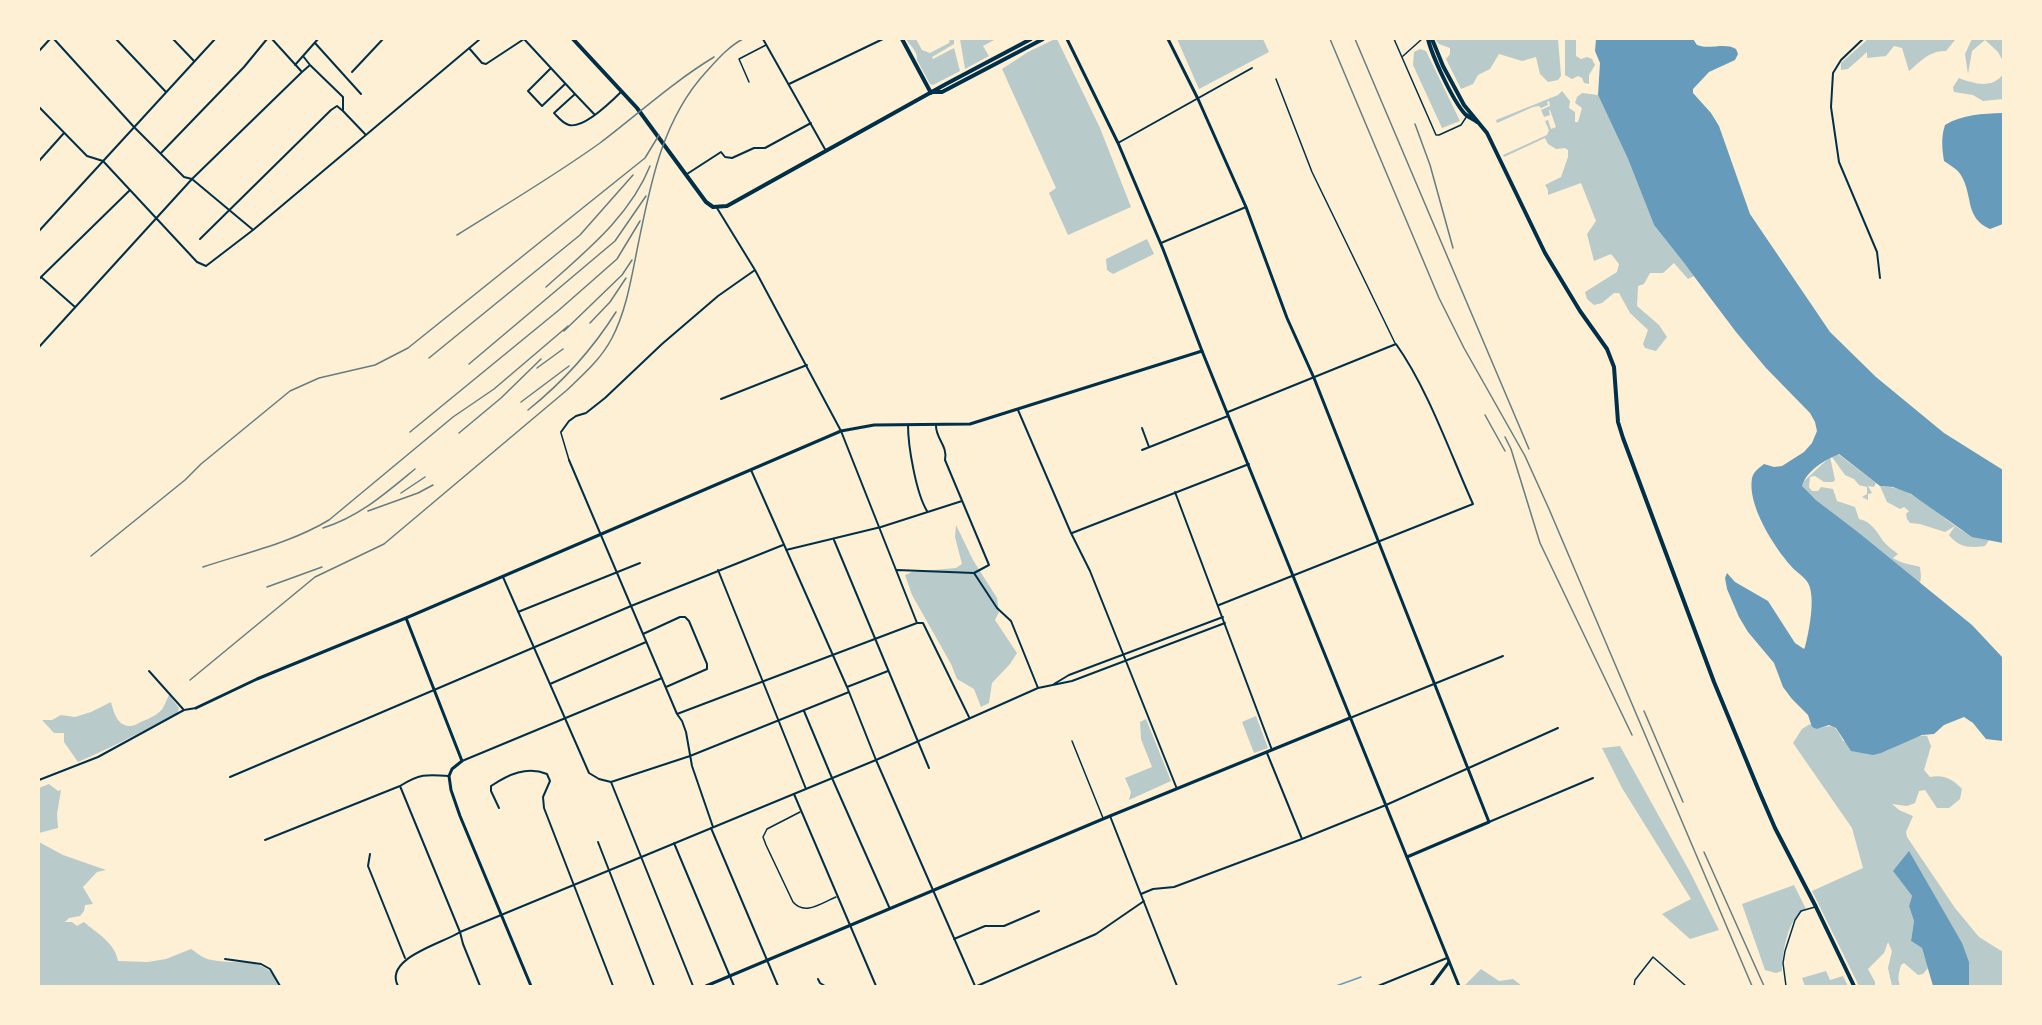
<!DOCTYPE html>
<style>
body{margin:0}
#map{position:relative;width:2042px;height:1025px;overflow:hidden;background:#fdf0d5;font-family:"Roboto Condensed",sans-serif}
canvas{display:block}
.frame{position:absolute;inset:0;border:40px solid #fdf0d5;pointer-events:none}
</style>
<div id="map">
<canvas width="2042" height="1025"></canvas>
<div class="frame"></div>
</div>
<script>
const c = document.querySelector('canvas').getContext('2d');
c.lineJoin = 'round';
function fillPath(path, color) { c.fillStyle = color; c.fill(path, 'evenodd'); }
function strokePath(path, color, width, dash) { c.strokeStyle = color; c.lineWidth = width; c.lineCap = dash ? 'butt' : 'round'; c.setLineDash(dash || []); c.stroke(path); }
const green = new Path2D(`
 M906,39H916L922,50L930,53L949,43L950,39H954V44L932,57L933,59L954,48L960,71L933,85L930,84L917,60C918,51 910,46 906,39Z
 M960,39H996L983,46L989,56L965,69Z
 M1055,39H1057L1100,128L1131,207L1068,235L1049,193L1056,188L1002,69L1028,52Z
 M1177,39H1263L1269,52L1199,89Z
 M1435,39H1558L1561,76L1558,80L1548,82L1540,74L1536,57L1522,61L1499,54L1490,69L1478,75L1473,84L1461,89L1446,59L1450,54V48L1439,44Z
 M1565,39H1576V56L1581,59L1587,57L1592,59L1595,65L1589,75V84L1584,83L1582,78L1578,76L1572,79L1565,75Z
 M1868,39H1955V40L1946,51C1930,50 1920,62 1909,71L1902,48L1894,46L1886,56L1867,58V52L1848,69L1841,70V63Z
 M1972,39H2003V61L1998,52L1985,40L1972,51L1968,74L1965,54Z
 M1420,49L1426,51L1460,121L1442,128L1413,65L1414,52Z
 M2003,74V99L1983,101L1973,95L1954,92L1953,87L1959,78C1974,84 1993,89 2003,74Z
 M1562,91L1570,101L1569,108L1575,112V122H1578L1582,108L1575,103L1577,97L1582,93L1598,95L1628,159L1654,225L1694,276L1688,279L1674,263L1663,273H1650L1644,284L1638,286L1637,306L1659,325L1667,337L1656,351L1645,348L1643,344L1648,330L1630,313L1619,293H1614L1602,303L1594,305L1587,299L1585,292L1617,272L1619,264L1611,254L1594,261L1587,234L1596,221L1581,183L1548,195V190L1545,185L1561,177L1568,157V150L1565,148L1556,149L1548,144L1545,138L1504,157L1503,155L1547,135L1549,130L1545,121L1548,120L1551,129L1556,127L1550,110H1549L1550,115L1544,117L1541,110L1550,106L1549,101L1547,102L1548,105L1541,108L1539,106L1533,107L1497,123L1496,120L1558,95Z
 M1147,239L1154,254L1113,274L1107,270L1106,259Z
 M1838,454L1876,483L1874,487L1868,486L1872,493L1868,494V500L1862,497L1867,494V487L1859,485L1854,479L1845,475L1832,457Z
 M1830,457L1835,480L1833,482H1824L1815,476L1810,477L1809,487L1812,491H1818L1821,487L1833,489L1837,501L1855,507L1859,519C1871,521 1877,532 1883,541C1887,546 1893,550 1898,554L1893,558C1902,564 1911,564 1920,567L1921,577L1920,583L1805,491L1802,486L1803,482Z
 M1880,486C1890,487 1899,488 1908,493C1936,506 1958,537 1989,540L1985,546C1971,548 1959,548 1949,535L1955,526L1945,532L1920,524L1910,523L1907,519L1906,514L1909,511L1904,507L1900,509L1887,502Z
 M956,525L973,560L997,598L999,612L995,620L1017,653L1010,664L992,683L989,703L981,707L974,689L957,679L951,664L912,595L905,575L912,572L956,568L962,564L955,537Z
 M169,695L179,708L177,714C144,730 111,748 78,762L64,742V733H54L42,720H52L61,715L75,717L91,712L111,702C114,714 119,730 135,725C138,724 140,722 143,721C149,719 159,714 163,708C165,704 167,699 169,695Z
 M1256,716L1268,748L1254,753L1242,722Z
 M1146,719L1171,781L1129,800L1131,792L1125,778L1152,767L1141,739L1140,722Z
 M1810,724L1817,729C1834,724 1835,725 1843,741L1886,751C1897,745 1914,734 1927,736L1931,746L1924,770L1930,777C1944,774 1953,779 1962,789L1960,799L1949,808H1937L1925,790L1919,791L1915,803L1907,806L1892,804L1899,810L1913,816L1906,832L1907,837L1955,908L1979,937L2003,952V986H1969V962L1893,871L1912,896L1909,906L1914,921L1911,941L1922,948L1928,968L1923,974L1918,975L1904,963L1901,965C1899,972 1897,979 1900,986H1892L1888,968L1892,951L1888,942L1884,953L1868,969L1875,982V986H1859L1812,891L1863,868L1852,828L1793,743L1802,729Z
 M1620,746L1690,872L1719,930L1690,939L1662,914L1691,899L1622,788L1602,748Z
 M49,784L58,791L61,790L57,814L58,828L39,833V788Z
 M39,842L63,855L106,870L97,872L83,887L93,904L85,905L84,911L80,916L69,918L65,922H72L77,926L84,922C98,934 115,943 118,961L148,962L166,959L191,949C197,953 204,959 212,960C242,966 264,954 281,986H39Z
 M1794,885L1806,909C1788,916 1782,953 1782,971L1776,973L1765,970L1742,904Z
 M1481,969L1499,981L1513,979L1522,986H1464Z
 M1826,971L1830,980L1843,976L1848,986H1805L1802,978Z`);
const water = new Path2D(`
 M1596,39H1693L1697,45C1710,50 1724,42 1736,49L1738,54L1735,60L1709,72L1693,89V93L1711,113L1719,126L1750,214L1830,332L1876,377L1944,433L2003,470V543L1972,537L1911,494L1893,487L1880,486L1839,454C1825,460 1807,470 1802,486L1816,500L1859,533L1972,625L2003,658V741L1986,739L1973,723L1964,717L1944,725L1934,734L1922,735L1881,753L1873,755L1851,751L1836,728L1829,725L1817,729L1812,727L1808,715L1792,699L1783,687L1774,663L1748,632L1739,617L1727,589L1725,578L1727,573L1735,582L1768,601L1795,643L1804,649L1805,647C1809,632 1816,597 1808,583C1804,576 1796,572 1791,566C1774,547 1747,505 1752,478C1754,471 1759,468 1764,464L1774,467L1782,466L1804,452L1812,443L1817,431L1815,422L1810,413L1766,368L1736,332L1684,263L1654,225L1628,159L1598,95L1600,63L1595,51Z
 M2003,113V224L1990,229C1965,218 1973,197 1962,177C1958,169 1951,166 1944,161C1942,148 1941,137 1945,125C1963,114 1982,114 2003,113Z
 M1909,851L1962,943L1969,962V986H1933L1922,948L1911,941L1914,921L1909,906L1912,896L1893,871Z`);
const stream = new Path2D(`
 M1336,986L1361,977`);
const service = new Path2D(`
 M1394,39L1436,135H1439L1461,125L1467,116
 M1403,56L1422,39
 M1276,79L1312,172L1395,343
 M749,82L739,59L766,45
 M561,433L569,460
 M1072,741L1103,818
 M800,812L767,829L763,837L766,845L793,902C805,916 821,903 836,897
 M1634,986L1635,980L1653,957L1686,986
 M1786,986L1783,963L1785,951L1795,920L1801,911L1815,907`);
const minor = new Path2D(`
 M54,39L134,127L184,177L192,179L252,229
 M116,39L166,92
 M173,39L194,61
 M272,39L302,72L310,65L343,97V111L365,134
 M763,39L826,151
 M1863,39L1841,60L1833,73L1831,107L1839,162L1877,252L1880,278
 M315,43L361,94
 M469,48L482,63L486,64L524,39L575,94L554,113C558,117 562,123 569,125C584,129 612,101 622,91
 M39,51L50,39
 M303,56L310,65
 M295,65L318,39
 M551,68L528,91L542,106L565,84
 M352,72L383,39
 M789,84L883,39
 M575,94L595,115
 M39,107L87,156L103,161L197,262L206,266L253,230L480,39
 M1118,143L1252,68
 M161,153L244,67L267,39
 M39,161L64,133
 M687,174L721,152L725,157L732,158L754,148H765L811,123
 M717,208L755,270L841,431L917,623H923L969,717
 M39,231L215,39
 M200,239L331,110L337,106L343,111
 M1161,243L1246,207
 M41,277L75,307
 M39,279L130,190
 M39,347L192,179L302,72
 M721,399L807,365
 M1018,410L1071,533L1090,571L1177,789
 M908,425C908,446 916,493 927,511
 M1142,428L1149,447
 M561,432L569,421L576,416L586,413L605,398L662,344L718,296L755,270
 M1142,450L1228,416
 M569,460L677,714L682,721L686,732L692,766L713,827
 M751,470L847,687L876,760L975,986
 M1175,492L1272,750
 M1072,533L1249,464
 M834,540L929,768
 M786,550L881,527L962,501
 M718,570L806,789
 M897,570L974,573L989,565L945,460C948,446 936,439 936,426
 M974,573L997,608L1011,621L1038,688
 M503,577L589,773L599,779L611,782L693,986
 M1219,605L1473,504C1450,453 1428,389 1396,344L1228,412
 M518,612L640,563
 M643,634L680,617H685L689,621L707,664V669L666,687
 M149,671L183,709
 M550,684L646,642
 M1054,684L1069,675L1223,617
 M847,687L888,671
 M804,711L832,778L890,909
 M677,714L917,623
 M1350,718L1503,656
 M1267,753L1302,839
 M462,761L662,678
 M230,777L631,606L783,545
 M39,780L98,757L184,710L196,708
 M611,782L690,756L849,692
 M400,786L460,932L463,944L480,986
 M794,794L876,986
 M499,808L491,791V786C509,774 527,766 547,774L550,781L543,797L544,808L613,986
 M1110,816L1177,986
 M1489,822L1593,778
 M711,828L778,986
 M265,840L400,786C419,774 426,774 449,776
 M598,842L654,986
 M674,843L734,986
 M370,854L368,866L405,958
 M1141,894L1153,889L1174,887L1302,839L1386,805L1558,728
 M954,939L985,926H1004L1039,911
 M225,959L261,964L270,969L280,986
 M818,979L820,983L825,986
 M398,986C383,958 444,943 460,932L876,760L1038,688L1072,681L1225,623
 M977,986L1096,934L1144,901
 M1378,986L1447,958`);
const tertiary = new Path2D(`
 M406,618L462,761L452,769L449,776L451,790L460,816L531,986
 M196,708L257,679L406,618L841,431L874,425L970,424L1202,351
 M706,986L1110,816L1350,718
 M1431,986L1449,962`);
const secondary = new Path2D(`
 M1067,39L1118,143L1163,249L1202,351L1459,986
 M1168,39L1198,99L1246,207L1287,318L1314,378L1489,822L1407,857`);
const primary = new Path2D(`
 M573,39L637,108L706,202L713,207L727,206L946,84L1031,39
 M902,39L931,93
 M1428,39C1432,56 1453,101 1465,114C1468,117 1473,119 1477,122
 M1432,39L1443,66L1464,105L1487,133L1545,253L1580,311L1607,349L1614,367L1618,422L1623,438L1714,682L1759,791L1775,828L1816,907L1854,986
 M932,92H942L1043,39`);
const rail = new Path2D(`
 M1330,39L1439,298L1464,348L1525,456L1549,509L1752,986
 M1355,39L1529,449
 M1415,124L1430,165L1453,248
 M457,235C505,205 554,176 600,143C638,114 673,82 714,57
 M546,287C586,251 630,216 650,166
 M590,323L610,302L626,278
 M564,331L622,275L632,260
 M429,358L580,235L633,175
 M469,364L615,241L646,196
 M537,368L563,349
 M521,402L569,366
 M528,410C563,382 592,350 616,312
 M1485,415L1505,451
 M410,432L559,310L617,259L640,221
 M459,433L501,398L541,359
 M1505,437L1511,449L1540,543L1632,735
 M401,493L425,477
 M368,511L418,493L433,485
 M323,528C359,517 386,493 415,469
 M91,556L185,480L201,464L290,391L319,378L375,365L408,348L645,158L659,135
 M203,567C245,553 291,543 329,520L453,417L494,389L568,326
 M267,587L322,567
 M190,680L315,577L384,544L567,390C584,374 601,359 612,338C626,311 631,280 637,250C650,187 661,121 706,72C717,60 729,46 743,39
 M1644,711L1683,802
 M1704,852L1764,986`);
fillPath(green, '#b9caca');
fillPath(water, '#669bbc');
strokePath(stream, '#669bbc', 1.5);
strokePath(service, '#003049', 1.5);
strokePath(minor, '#003049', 2);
strokePath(tertiary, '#003049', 3);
strokePath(secondary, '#003049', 3);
strokePath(primary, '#003049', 4);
strokePath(rail, '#657d81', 1.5);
</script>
